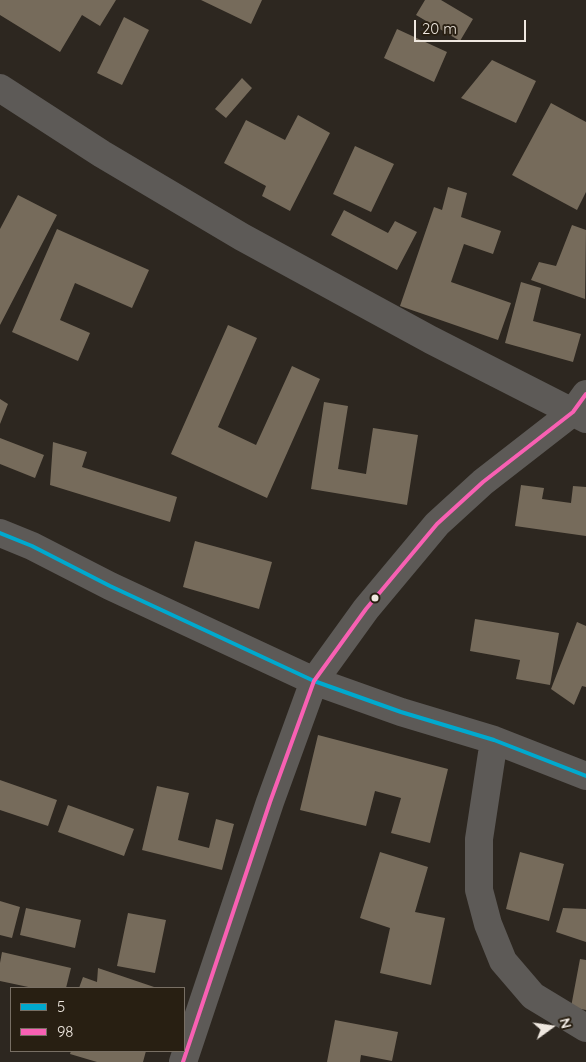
<!DOCTYPE html>
<style>
body{margin:0}
#map{position:relative;width:586px;height:1062px;overflow:hidden;background:#2d2720;font-family:Quicksand,sans-serif}
canvas{display:block}
.legend{position:absolute;left:10px;top:987px;width:175px;height:65px;box-sizing:border-box;background:#281f12;border:1px solid #786f64;margin:0;padding:6px 9px;list-style:none;font-size:15px;color:#efe8e0}
.legend li{display:flex;align-items:center;gap:10px;height:25px}
.legend b{width:25px;border:1px solid #786f64}
.north{position:absolute;left:526px;top:1002px;width:50px;height:50px;-webkit-text-stroke:4px #281f12;paint-order:stroke;rotate:76deg;font-size:14px;font-weight:700;line-height:20px;text-align:center;color:#efe8e0}
.north::after{content:'';display:block;margin:auto;width:18px;height:22px;background:#efe8e0;clip-path:polygon(50% 0,100% 100%,50% 72%,0 100%)}
.scale{position:absolute;left:414px;top:20px;width:112px;height:22px;box-sizing:border-box;border:2px solid #efe8e0;border-top:0;padding-left:6px;font-size:15px;line-height:18px;white-space:nowrap;color:#efe8e0;-webkit-text-stroke:4px #281f12;paint-order:stroke}
</style>
<div id="map">
<canvas width="586" height="1062"></canvas>
<ul class="legend">
<li><b style="height:6px;background:#00a9ce"></b>5</li>
<li><b style="height:6px;background:#f860b3"></b>98</li>
</ul>
<div class="north">N</div>
<div class="scale">20 m</div>
</div>
<script>
const c = document.querySelector('canvas').getContext('2d');
c.lineJoin = 'round';
function fillPath(path, color) { c.fillStyle = color; c.fill(path, 'evenodd'); }
function strokePath(path, color, width, dash) { c.strokeStyle = color; c.lineWidth = width; c.lineCap = dash ? 'butt' : 'round'; c.setLineDash(dash || []); c.stroke(path); }
const building = new Path2D(`
 M0,0H116L100,26L82,15L60,52L0,15Z
 M201,0H262L251,24Z
 M425,0H441L473,19L460,41L416,15Z
 M124,17L149,30L122,85L97,73Z
 M397,29L447,52L434,82L384,58Z
 M492,60L536,81L516,123L461,98Z
 M242,78L252,88L226,118L215,109Z
 M551,103L586,122V192L577,210L512,175Z
 M298,115L330,133L290,211L262,196L266,186L224,163L246,120L285,140Z
 M355,146L394,164L371,212L333,194Z
 M448,187L467,193L461,217L501,231L493,254L464,244L451,282L511,303L498,340L400,306L434,207L442,210Z
 M18,195L57,215L0,325V229Z
 M344,210L388,233L395,221L417,232L397,270L331,235Z
 M572,225L586,230L585,299L531,280L539,262L556,266Z
 M57,229L149,270L132,308L75,283L60,320L90,333L78,361L12,332Z
 M521,282L541,288L533,321L581,334L573,362L505,343Z
 M228,325L257,338L218,427L256,445L292,366L320,379L267,498L171,454Z
 M0,399L8,404L0,424Z
 M324,402L348,406L338,469L366,474L373,428L418,435L407,505L311,489Z
 M0,438L44,455L35,478L0,464Z
 M53,442L87,452L82,467L177,497L170,522L50,485Z
 M521,485L544,488L542,499L571,503L573,486L586,487V536L515,526Z
 M195,541L272,562L259,609L183,587Z
 M475,619L559,633L550,685L516,679L520,660L470,651Z
 M577,622L586,626V687L582,686L574,705L551,689Z
 M318,735L448,769L430,843L391,833L401,798L375,791L366,826L300,810Z
 M0,780L57,800L48,826L0,810Z
 M157,786L189,793L178,840L209,848L216,819L234,824L222,870L142,850Z
 M68,805L134,829L124,856L58,832Z
 M380,852L428,867L415,912L445,918L431,985L380,973L390,928L360,918Z
 M520,852L564,864L549,921L506,909Z
 M0,901L20,907L12,938L0,935Z
 M26,908L81,920L75,948L20,935Z
 M563,908L586,909V942L556,932Z
 M128,913L166,920L155,973L117,966Z
 M2,952L71,968L66,988H33L0,981V963Z
 M580,959L586,960V1010L571,1007Z
 M98,968L157,988H79L83,977L97,982Z
 M335,1020L398,1032L392,1061L361,1055L360,1062H327Z
 M71,1051H146L143,1062H97L70,1054Z`);
const minor = new Path2D(`
 M0,88L102,154L242,237L431,340L586,419
 M0,533L32,546L110,586L314,681L401,712L494,740L586,776
 M494,740L479,839V890L488,924L503,961L533,996L586,1028
 M183,1062L270,802L314,681L366,609L437,524L483,482L573,412L586,394`);
const bus1 = new Path2D(`
 M0,533L32,546L110,586L314,681L401,712L494,740L586,776`);
const bus2 = new Path2D(`
 M183,1062L270,802L314,681L366,609L437,524L483,482L573,412L586,394`);
const markers = [
 [375,598,4.5,"#efe8e0"]
];
fillPath(building, '#766b5b');
strokePath(minor, '#5d5a57', 28);
strokePath(bus1, '#00a9ce', 4);
strokePath(bus2, '#f860b3', 4);
for (const [x, y, r, color] of markers) { const dot = new Path2D(); dot.arc(x, y, r, 0, 2 * Math.PI); c.fillStyle = color; c.fill(dot); strokePath(dot, '#281f12', 2); }
</script>
